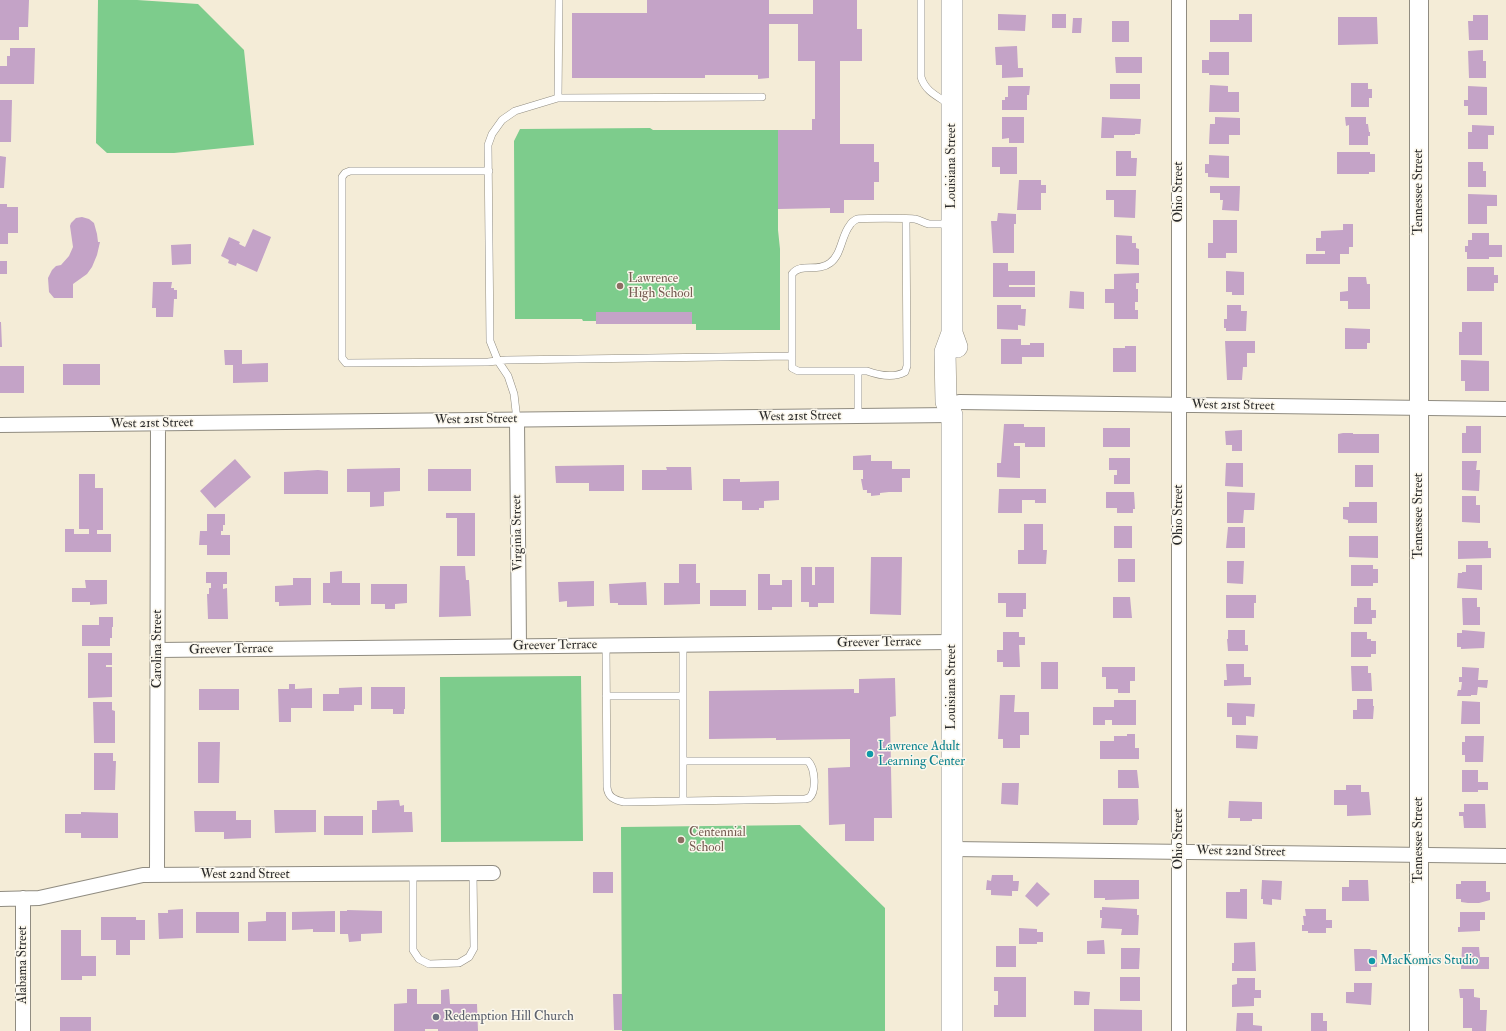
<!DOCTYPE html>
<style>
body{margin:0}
canvas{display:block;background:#f4ecd7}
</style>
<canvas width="1506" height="1031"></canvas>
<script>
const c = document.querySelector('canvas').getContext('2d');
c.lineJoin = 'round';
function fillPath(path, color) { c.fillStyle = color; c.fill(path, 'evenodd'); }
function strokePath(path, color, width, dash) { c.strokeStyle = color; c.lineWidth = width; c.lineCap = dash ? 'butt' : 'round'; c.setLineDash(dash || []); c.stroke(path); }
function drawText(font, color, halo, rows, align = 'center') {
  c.font = font + ' "IM FELL Double Pica",serif'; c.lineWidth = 3; c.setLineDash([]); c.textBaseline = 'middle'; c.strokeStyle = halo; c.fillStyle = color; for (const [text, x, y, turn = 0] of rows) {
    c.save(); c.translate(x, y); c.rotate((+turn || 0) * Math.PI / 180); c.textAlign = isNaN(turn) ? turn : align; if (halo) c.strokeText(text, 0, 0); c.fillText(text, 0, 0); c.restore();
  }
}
const green = new Path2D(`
 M98,0H137L198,4L244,50L254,145L174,153H107L96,143Z
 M650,128L653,130H778V230L780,249V330H696V324H596V321H583L582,319H515L514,141L520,129Z
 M581,676L583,841L441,842L440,677Z
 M800,825L885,908V1031H622L621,827Z`);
const building = new Path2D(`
 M0,0H29L28,27H19V40H0Z
 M647,0H769V14H813V0H857V29H862V61H840V144H874V162H879V182H874V200H844V213H830V208L778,209V130H812V119H815V61H798V24H769V78L758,79V75H705V78H572V13H647Z
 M998,14L1026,15L1025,31L998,30Z
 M1052,14H1066V28H1052Z
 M1239,14H1252V42H1210V20H1239Z
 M1473,15H1488V40H1469L1468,21H1473Z
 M1338,17H1377L1378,44L1338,45Z
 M1073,18H1082L1081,33H1072Z
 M1112,21H1129V42H1112Z
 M1017,46L1018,68H1023V77L1002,78V65H996L995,47Z
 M10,48H35L34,84H0V66H7V56H10Z
 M1483,50V61H1486V78H1469L1468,51Z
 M1209,52H1229V75H1209V73H1202V60H1209Z
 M1115,57H1142V73H1116Z
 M1351,83H1368V89H1372V98H1369V107H1351Z
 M1110,84H1140V99H1110Z
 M1210,85L1228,86V92H1239V112H1209Z
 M1008,86H1030L1029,95H1027V110H1002V100H1005V97H1008Z
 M1468,86L1487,87V115H1468V106H1464V100H1468Z
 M0,100H12L11,142H0Z
 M1002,117H1024V143H1009V138L1002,139Z
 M1102,117L1141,119L1140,134H1135V135H1114V138H1101Z
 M1215,117L1240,118V135H1229V144H1209L1210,124H1215Z
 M1345,117H1366V124H1368L1369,132H1370V136H1368V145H1349V125L1346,126Z
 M1472,125L1494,126V135H1488V149H1468V132H1472Z
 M992,147H1017V174H1000V167H992Z
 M1116,151H1131V158H1137L1136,176H1116Z
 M1337,152H1370V154H1375V172H1369V174H1337Z
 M1209,155L1229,156V178L1208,177V173H1205V164H1209Z
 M0,156L6,157L4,188H0Z
 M1468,162H1483V171H1486V187H1468Z
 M1019,180H1041V185H1046V193H1041V210H1017Z
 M1210,186H1240L1239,211L1222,210L1223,200H1220V193H1210Z
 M1106,190H1136L1135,218L1114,217V200H1106Z
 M1468,194L1497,195V206H1487V224H1468Z
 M0,204H7V207H18V233H8V244H0Z
 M998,213L1016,214V224H1014V253H993L991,221H997Z
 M82,217L89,219L94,223L97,234L98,242H100L97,255L92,267L87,274L73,284V298H54L49,292L48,278L52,270L56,266L61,265L69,256L73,247L70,226L71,223L76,218Z
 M1213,220H1237V253H1226V258H1208V243H1213Z
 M1343,224H1353V247H1349V254H1340V264H1306V254H1325V251H1316V238H1321V231L1343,230Z
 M253,229L271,237L257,272L237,263L236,266L228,263L229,260L221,256L229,237L240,242L239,244L245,247Z
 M1472,233H1489V245H1502V257H1489V259H1467V252H1465V246H1468V240H1472Z
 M1116,235L1132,236V243H1136V248L1139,249V265L1116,264Z
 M191,244V264L172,265L171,245Z
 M0,261H7V274H0Z
 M993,263H1008V271H1035V285H1009V287H1035V297H993Z
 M1467,267H1494V275H1498V283H1494V291H1467Z
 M1226,271L1244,272V295H1232V292H1226Z
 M1139,273V283H1136V289H1138V302H1135V310H1138V319H1114V303H1105V289H1114V274Z
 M1348,277H1366L1367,284H1370V309H1348V301H1340V292L1348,291Z
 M153,282H172L171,288H174V290H177V299H174L173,317H156V308H152Z
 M1070,291L1084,292V309L1069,308Z
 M997,305H1021V309H1026L1025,326L1018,325V330L997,329Z
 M1227,305H1241V311H1247L1246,331H1226V328H1224V319H1227Z
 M596,312H692V324H596Z
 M0,322H1L2,347H0Z
 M1462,322H1482V355H1459V332H1462Z
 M1345,328L1370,329V343H1367V349H1345Z
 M1001,339H1021V345H1030V343H1044V357H1022V364H1001Z
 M1225,341H1255V353H1247V367H1243L1242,380H1227Z
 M1125,346H1136V372H1113V348H1125Z
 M224,350H242V364L268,363V382L233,383V365H225Z
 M1461,360L1489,361V391H1465V381H1461Z
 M63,364H100V385H63Z
 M0,366H24V393H0Z
 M1004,424H1024V427H1045V447H1025V443H1014V446H1020V478L997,477V463H1001Z
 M1466,426H1481V453H1462V433H1466Z
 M1103,428H1130V447H1103Z
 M1242,430V451H1232V445H1226L1225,431Z
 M1343,433H1353V434H1379V453H1338V434Z
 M871,455V461H892V469H910V478H902V492H889L880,493V495L871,496V493H867V490H863L861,479H863V470H853V456Z
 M1109,458H1130V484H1114V475H1117V470H1109Z
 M235,459L251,477L215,508L200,491Z
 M1462,461H1477L1476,470H1480L1479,491L1462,490Z
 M1226,463H1243V487L1225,486Z
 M624,465V491H589V483H556L555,466Z
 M1355,465H1373V487H1355Z
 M666,467H691L692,490H642V470H667Z
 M400,468V491L384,492V506L370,507V492H347V469Z
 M428,469H471V491H428Z
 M318,470L328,471V494H284V472Z
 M79,474H95V488H103V530H97V534H111V552H65V529H74V534H89V529H79Z
 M723,479H740V482L779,481V500L764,501V508H759V510H742V501H723Z
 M999,489H1046V503H1035V500H1022V513H998Z
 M1106,492H1134L1135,509H1133V513H1117V508H1106Z
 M1227,492L1255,493L1254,510H1244L1243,523H1227Z
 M1462,496H1476V505H1480V523L1462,522Z
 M1349,502H1377V523H1348V520L1343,519V507H1349Z
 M446,513H475V556H457V518H446Z
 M207,514H225V525H223V531H221V535H230V555H207V545H199L200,531H207Z
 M1024,524H1043V550H1047L1046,564H1018V550H1024Z
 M1114,526H1132V548H1114Z
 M1228,527H1245V548H1226Z
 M1349,536H1378V558L1349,557Z
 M1458,541H1488V548H1491V558L1458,559Z
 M871,557H902L901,615L870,614Z
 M1118,559H1135V582H1118Z
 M1227,561H1244L1243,584L1227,583Z
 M679,564H696V583H700V604L664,605V583H679Z
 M1351,565H1373V569H1378V583H1373V586H1351Z
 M1466,565H1482V590L1457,588L1458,573H1462V572H1466Z
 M440,566H465L466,580H469L471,616L439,617Z
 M801,567H812V585H815V567H834V603H818V607H809V602H801Z
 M342,571V583H360V605H331V603H323V583H330V572Z
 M206,572H227V584H223V589L227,588L228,619H208L207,594H209V588H211V583H206Z
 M758,574H770V585H782V580H792V607H772V610H758Z
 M293,578H311V605L279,606V602H275V586L293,585Z
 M85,580H107V604L90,605V602H72V588H86Z
 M594,581V606L567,607V601L559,602L558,582Z
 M646,582L647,605H618V603H610L609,584Z
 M371,584H407V603L395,604V609H385V604H371Z
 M710,590H746V606H710Z
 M998,593H1026V609H1023V617H1006V603H998Z
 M1226,595H1256V603H1254V618H1226Z
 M1113,597H1130L1132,618H1113Z
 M1357,598H1371V610H1376V618H1372V624H1354V607H1357Z
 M1462,598H1477V607H1480V625H1463Z
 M99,617H113V627H112V638H110V646H82V625H99Z
 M1228,630H1245V645H1248V651H1228L1227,639H1228Z
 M1462,630L1485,632L1484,648L1461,649V647H1457V633H1462Z
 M1003,632H1019V637H1025V645H1019L1020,667H1003V662H997V650H1003Z
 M1351,632H1367V639H1371V641H1376V654H1371V657H1351Z
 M88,653H112V665H106V667H112V697L88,698Z
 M1041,662H1058V689H1041Z
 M1226,664H1244V677H1251V685L1224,686V680H1227Z
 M1351,666H1368V673H1371L1372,691H1352Z
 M1102,667H1135V681H1130V693H1118V689H1106V677H1102Z
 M1462,667L1479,668L1478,680H1488L1487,688L1478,687L1477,695H1471V696H1457L1458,690H1461L1462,682H1459V677H1462Z
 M895,678L896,716L890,717L892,818H874V841H845V824L829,825L828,768L850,767V739L776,740V738L709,739V691L854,689V693H859V679Z
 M289,684H295V689L312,688V708H291V722H279L278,689H289Z
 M362,687V705H354V711H323V694H339V688Z
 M371,687H405V709H404V714H393V709H371Z
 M199,689H239V710H199Z
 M1000,695H1015L1014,712H1029V735H1020V748H1003V739H998Z
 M1357,699H1373V706H1374L1373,719H1353V710H1357Z
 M1114,700H1136V725H1112V720H1105V725H1093V707H1114Z
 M1462,701L1480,702V724H1461Z
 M93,702H112V710L115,711V743H94Z
 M1227,703L1255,704L1254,717L1246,716V725H1232V717H1227Z
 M1127,734H1135V748H1139V759H1100V741H1114V736H1127Z
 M1236,735L1258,736L1257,749L1236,748Z
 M1465,736H1484L1483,762H1465V755H1462V742H1465Z
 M198,742H220L219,783H198Z
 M94,753H113V761H116L115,790H94Z
 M1118,770H1137L1139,788H1118Z
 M1462,770H1478V782H1488V790H1478V792H1462Z
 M1002,783H1019L1018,805L1001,804Z
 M1346,785H1361V792H1369L1371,815L1347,816V805H1334V790H1346Z
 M1103,799H1138L1139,820H1138L1137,825H1103Z
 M399,800L400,806L404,805V812H412L413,832L372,833V810H377V801Z
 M1229,801L1262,802V819H1252V821H1240V818H1228Z
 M1464,804H1485L1486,828H1464L1463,816H1459V812H1464Z
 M274,810H316V832L275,833Z
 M194,811H236V820H251V838L224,839V832H195Z
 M81,812L118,813V838H81V833H65V814H81Z
 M324,816H363V835H324Z
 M593,872H613V893H593Z
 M992,875H1013V881H1019L1018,891H1012V896L991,895V890H986L987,880L991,881Z
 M1094,880H1139V899L1105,900V898H1094Z
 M1262,880L1282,881L1281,900L1272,899V905L1263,904V899H1261Z
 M1349,880H1368L1369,901H1342V887H1349Z
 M1461,881H1486V892H1490V900L1479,903H1468L1461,902V899H1456V884H1461Z
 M1037,882L1050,894L1037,907L1025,896Z
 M1240,889H1247V919L1226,918V892H1240Z
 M1102,907L1137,909V915H1139L1138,935H1121L1122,929L1101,928L1102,918H1100V910H1102Z
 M183,909V938L159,939L158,913H168V910Z
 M1305,909H1326V920H1332V928H1326V933H1308V931H1302V925H1304L1303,916H1306Z
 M347,910L382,911V933L361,934V941L349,942L348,934H340V911H347Z
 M335,911V932H313V929L292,930V912Z
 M196,912H239V933H196Z
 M266,912H286V941H248V922L266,921Z
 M1460,912H1485V920H1480V931L1458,932V927H1460Z
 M101,917H136V920H145V940H130V955H116V940H101Z
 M1019,928L1037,929V932H1043V942H1037V944H1019Z
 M61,930H81V956H96V976H82V980H61Z
 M1104,940L1105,954H1087V941Z
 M1255,942L1256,971H1232V963H1234V943Z
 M996,946H1016V967H996Z
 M1462,947H1479L1480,957H1489V969H1461Z
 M1121,948H1140L1139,969H1121Z
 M1354,949H1371L1370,950H1377V967H1371V971H1355Z
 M994,977H1026V1017H994V1005H998V991H994Z
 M1120,977H1140V1001H1120Z
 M1237,978H1255V990H1261V998H1254V1006L1232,1007V985L1237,984Z
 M1354,983H1372L1371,1005L1346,1003V992H1354Z
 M407,989H417V1004H441V990L449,989L450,1004H477L478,1031H438V1029H425V1031H394V1004L407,1003Z
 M1459,989H1474V997L1480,998V1010H1487L1486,1031H1472V1028H1463V998H1460Z
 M1074,991L1090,992L1089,1005H1074Z
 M613,994H622V1030H614Z
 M1094,1009L1142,1010V1031H1094Z
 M1237,1013H1253V1025L1262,1026V1031H1236Z
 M1311,1013H1323V1021H1327V1031H1311Z
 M60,1017H91V1031H60Z`);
const service = new Path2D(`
 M921,0V77C925,91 937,96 949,104
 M558,98L559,0
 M489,171H350L345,173L342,177V358L346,363L488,362L506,360L792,356
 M906,219L907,366L905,372C894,378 878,375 867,371H798L792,368V274C801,262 817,273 830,263C842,254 841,236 850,225C851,223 855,220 857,219C860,218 910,218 915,219C920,220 924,223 929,224C936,224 943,224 950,224
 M858,416V371
 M517,420L514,394L508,376L498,361L490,341L488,145L492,134L502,120L515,111L558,98L762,97
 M606,645L607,787C608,797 614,800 624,802L805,799L809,798C817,791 815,768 808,761H683
 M683,645V801
 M606,696H683
 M413,874V950L419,959L429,964L459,963L469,957L474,948L473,873`);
const minor = new Path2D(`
 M959,402L1506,409
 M517,420L519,646
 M0,425L952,415
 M158,650L952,642
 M952,849L1506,856
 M157,875L158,424
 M23,898V1031
 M0,899L39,898L143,875L493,873
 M1179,1031V0`);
const tertiary = new Path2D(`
 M1419,0V1031`);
const secondary = new Path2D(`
 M952,0V333L957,347
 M952,1031V415L946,402L945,352L952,333`);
const markers = [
 [620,286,4,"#8d6e63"],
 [870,754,4,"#0f9aa8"],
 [681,840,4,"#8d6e63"],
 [1372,961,4,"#0f9aa8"],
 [436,1017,4,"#6b7280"]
];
const streetNames = [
 ["Louisiana Street",952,166,-90],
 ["Ohio Street",1179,192,-90],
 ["Tennessee Street",1419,192,-90],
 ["West 21st Street",1233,406,1],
 ["West 21st Street",800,417,-1],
 ["West 21st Street",476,420,-1],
 ["West 21st Street",152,424,-1],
 ["Ohio Street",1179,515,-90],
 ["Tennessee Street",1419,516,-90],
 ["Virginia Street",518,533,-91],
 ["Greever Terrace",879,643,-1],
 ["Greever Terrace",555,646,-1],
 ["Carolina Street",158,649,-90],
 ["Greever Terrace",231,650,-1],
 ["Louisiana Street",952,687,-90],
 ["Ohio Street",1179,839,-90],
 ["Tennessee Street",1419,840,-90],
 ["West 22nd Street",1241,852,1],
 ["West 22nd Street",245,875],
 ["Alabama Street",23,965,-90]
];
const educationNames = [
 ["Lawrence",628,279],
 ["High School",628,294],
 ["Centennial",689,833],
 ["School",689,848]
];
const cultureNames = [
 ["Lawrence Adult",878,747],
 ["Learning Center",878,762],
 ["MacKomics Studio",1380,961]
];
const worshipNames = [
 ["Redemption Hill Church",444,1017]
];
fillPath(green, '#7dcc8c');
fillPath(building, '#c4a3c7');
strokePath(service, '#908c81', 8);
strokePath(minor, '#908c81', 16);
strokePath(tertiary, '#908c81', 20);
strokePath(secondary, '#908c81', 22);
strokePath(service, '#fff', 7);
strokePath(minor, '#fff', 14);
strokePath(tertiary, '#fff', 18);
strokePath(secondary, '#fff', 21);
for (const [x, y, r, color] of markers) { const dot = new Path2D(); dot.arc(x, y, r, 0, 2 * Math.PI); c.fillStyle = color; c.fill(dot); strokePath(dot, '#fbf7ec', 1.5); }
drawText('13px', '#2b2b2b', '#fbf7ec', streetNames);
drawText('13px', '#785e54', '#fbf7ec', educationNames, 'left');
drawText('13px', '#0d838f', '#fbf7ec', cultureNames, 'left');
drawText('13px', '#5b616d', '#fbf7ec', worshipNames, 'left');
</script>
